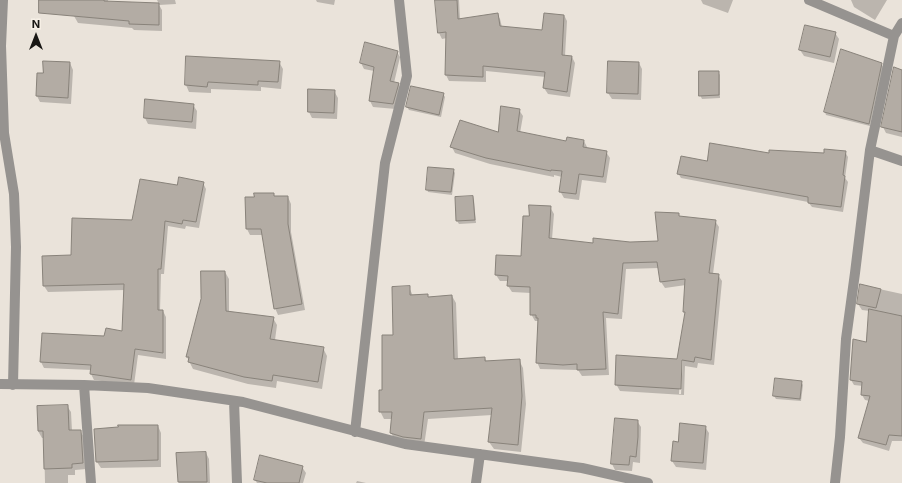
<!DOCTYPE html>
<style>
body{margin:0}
#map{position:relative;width:902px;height:483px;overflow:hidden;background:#eae3da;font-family:Inter,sans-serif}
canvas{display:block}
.north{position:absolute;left:16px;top:16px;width:40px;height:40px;-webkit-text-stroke:3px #f7f0e7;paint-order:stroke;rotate:0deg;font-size:11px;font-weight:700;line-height:16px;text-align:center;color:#191714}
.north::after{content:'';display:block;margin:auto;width:14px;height:18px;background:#191714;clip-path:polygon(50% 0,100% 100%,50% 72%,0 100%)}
</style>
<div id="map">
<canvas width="902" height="483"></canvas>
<div class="north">N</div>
</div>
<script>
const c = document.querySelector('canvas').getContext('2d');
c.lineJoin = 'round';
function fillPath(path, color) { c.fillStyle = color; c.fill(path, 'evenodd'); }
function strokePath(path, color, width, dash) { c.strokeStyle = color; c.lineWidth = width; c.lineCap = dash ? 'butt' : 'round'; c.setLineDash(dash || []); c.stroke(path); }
const shadow = new Path2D(`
 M76,0H108V2L159,4L157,0H175L176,4L159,5L162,10V31L134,30L132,28L78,23L74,16Z
 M316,0H335L334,5L317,2Z
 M436,0H459L460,20L497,14L500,19L502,27L543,31L564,15L567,21L565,56L572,57L575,63L570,97L548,94L544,88L546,77L486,71V82L449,81L446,75L447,38L442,39L439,33Z
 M701,0H733L728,13L703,4Z
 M851,0H887L875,20L854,7Z
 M835,33L839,39L834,63L804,56L800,50Z
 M397,52L400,57L394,83L398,84L401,89L396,109L373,107L370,101L374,71L364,69L361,63Z
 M187,57L279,62L283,69L281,89L261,87V91L211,89V93L189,92L186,85Z
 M70,63L73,70L71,104L40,102L37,96Z
 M639,63L642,69L641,100L612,99L608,93Z
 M881,64L883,67L870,126L826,115L825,112Z
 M902,71V137L886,133L883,127Z
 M718,72L720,75V98L702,99L700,95Z
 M334,91L338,98L337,119L312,118L309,112Z
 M443,94L445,97L441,117L409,110L407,107Z
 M193,105L197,111L196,129L148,124L145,118Z
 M519,110L523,116L520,133L567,142L584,141L587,147V149L606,152L610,158L606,183L582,180L579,200L564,198L560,191L562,177L554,175V177L490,164L455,153L452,147L499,133Z
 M845,152L848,157L845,178L848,182L843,212L812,207L808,202L681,178L678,173L708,162L770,154H824Z
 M453,170L455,173L452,195L428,192L427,189Z
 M203,183L206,189L199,228L186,226L185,229L168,226L164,274H161L160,311H163L166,317V359L138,355L134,385L94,380L91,374L92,370L44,368L41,362L105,337L123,332L125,290L48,292L44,286L43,257L72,256L133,221L178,187Z
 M273,194L275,197H288L291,204V232L305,310L278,315L275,308L263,235H250L247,229L255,198Z
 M473,197L474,200L476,223L459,224L457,221Z
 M550,207L554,214L552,239L594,244L659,242L680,217L715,221L719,227L713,274L718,275L722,281L714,365L698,363L697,368L685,366L684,395L620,391L616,384L678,360L686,315L684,311L686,285L665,288L661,282L659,268L626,269L622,319L606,318L609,375L582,376L578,370L540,369L537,362L539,321H535L531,314V293L512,292L508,286L509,281H500L496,275L522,257L530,217ZM683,358L681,394H679L681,363Z
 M225,272L229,279V312L273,318L277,325L275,340L323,348L327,356L322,389L277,381L276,388L248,384L193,369L187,357Z
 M861,285L902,294V441H892L889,451L863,443L859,438L870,401L865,400L862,395L863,386L854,385L851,380L867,343L870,311L862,310L858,304Z
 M409,287L413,296L427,295L429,298L452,296L456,303L458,359L485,358L487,362L519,360L523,368L526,404L521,452L494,449L489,442L492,415L428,419L424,446L395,440L391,433L392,419H384L380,411L394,336Z
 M801,382L803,385L801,401L776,399L774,396Z
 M67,406L71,412L72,431H80L84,437L86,469L75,470V475H68V483H45L44,438H42L38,431V407Z
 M637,421L641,427L640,463L633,462L632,471L615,470L612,464Z
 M158,426L161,433V467L101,468L97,462L119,428Z
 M705,427L709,433L706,470L676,467L672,461L679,443Z
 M206,453L209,459L210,483H179L177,454Z
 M302,467L306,473L303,483H257L255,480Z
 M357,481L366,483H356Z`);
const building = new Path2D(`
 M39,0H104V1L159,3V25L129,24V21L39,13Z
 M435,0H457L458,19L498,13L500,26L542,30L544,13L564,15L562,55L572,56L567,92L543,88L545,72L483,66V77L445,75L446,32L438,33Z
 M805,25L836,32L830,57L799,50Z
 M365,42L398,51L390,81L399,83L393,104L369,101L374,67L360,63Z
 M841,49L882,63L869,124L824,112Z
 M186,56L280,61L278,82L258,81V85L208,82L207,87L185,85Z
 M43,61L70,62L68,98L36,96L37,73H43Z
 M608,61L639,62L638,94L607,93Z
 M894,67L902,70V132L881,127Z
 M699,71H719V95L699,96Z
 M411,86L444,93L439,115L406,107Z
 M308,89L335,90L334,113L308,112Z
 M145,99L194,104L192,122L144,118Z
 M501,106L520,109L517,131L566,141L567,137L584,140L583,147L607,151L603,177L579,174L576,194L559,192L562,171L551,170V171L486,158L450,147L460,120L498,132Z
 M710,143L769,153V150L824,153V149L846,151L843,175L845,176L841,207L808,203V197L677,174L681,156L707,161Z
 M428,167L454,169L451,192L426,190Z
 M179,177L204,182L196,222L183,220L182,224L165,221L161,269H158V310H163V353L135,349L131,380L90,374L91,365L40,362L42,333L104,336L106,328L122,331L124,284L43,286L42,256L71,255L72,218L132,220L140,179L177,185Z
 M254,193H274V196H288V224L302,304L274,309L261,229H246L245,197H254Z
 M473,196L475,220L456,221L455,197Z
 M529,205L551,206L549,238L593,243V238L630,242L658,241L655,212L679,213V216L716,220L709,273L719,274L711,360L695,357L694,362L682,360L681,389L615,385L616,355L677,359L685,312H683L685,279L660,282L657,262L623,263L618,314L603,312L606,369L577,370V364L563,365L536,363L538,318H536V315H530V287L507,286L508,276L495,275L496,255L521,256L523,216H529Z
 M201,271H225L226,311L274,317L270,339L324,347L318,382L273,375L272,381L244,377L188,362L189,357H186L201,299Z
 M860,284L881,289L876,308L857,304Z
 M410,286V295L428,294V297L452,295L454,359L485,357V361L520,359L522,396L518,445L488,442L492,408L424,412L421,439L403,437L390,433L392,412H379V390H382V335H393L392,287Z
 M869,309L902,316V436L889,435L886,445L858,438L870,396L861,395L862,382L850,380L853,339L866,342Z
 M775,378L802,381L800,399L773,396Z
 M68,405L69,430H81L83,463L72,464V468L44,469L43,431H38L37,406Z
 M615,418L638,420V437L636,457L630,456L629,465L611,464Z
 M680,423L706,426L703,463L671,461L673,441L678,442Z
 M118,425H158V460L96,462L94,429L118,427Z
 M206,452L207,482H178L176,453Z
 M260,455L303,466L299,483H267L254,480Z`);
const minor = new Path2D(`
 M3,0L1,46L4,133L14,194L16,247L13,385
 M809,0L894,36
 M870,150L902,161
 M0,384L84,385L148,388L243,402L405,444L582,468L648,483
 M84,385L91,483
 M234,401L237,483
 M355,432L385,163L407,76L399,0
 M476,483L480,454
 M835,483L840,437L846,339L855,273L870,150L894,36L902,23`);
fillPath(shadow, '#0003');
fillPath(building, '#b3aca4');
strokePath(building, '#88827a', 1);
strokePath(minor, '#969390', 10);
</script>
